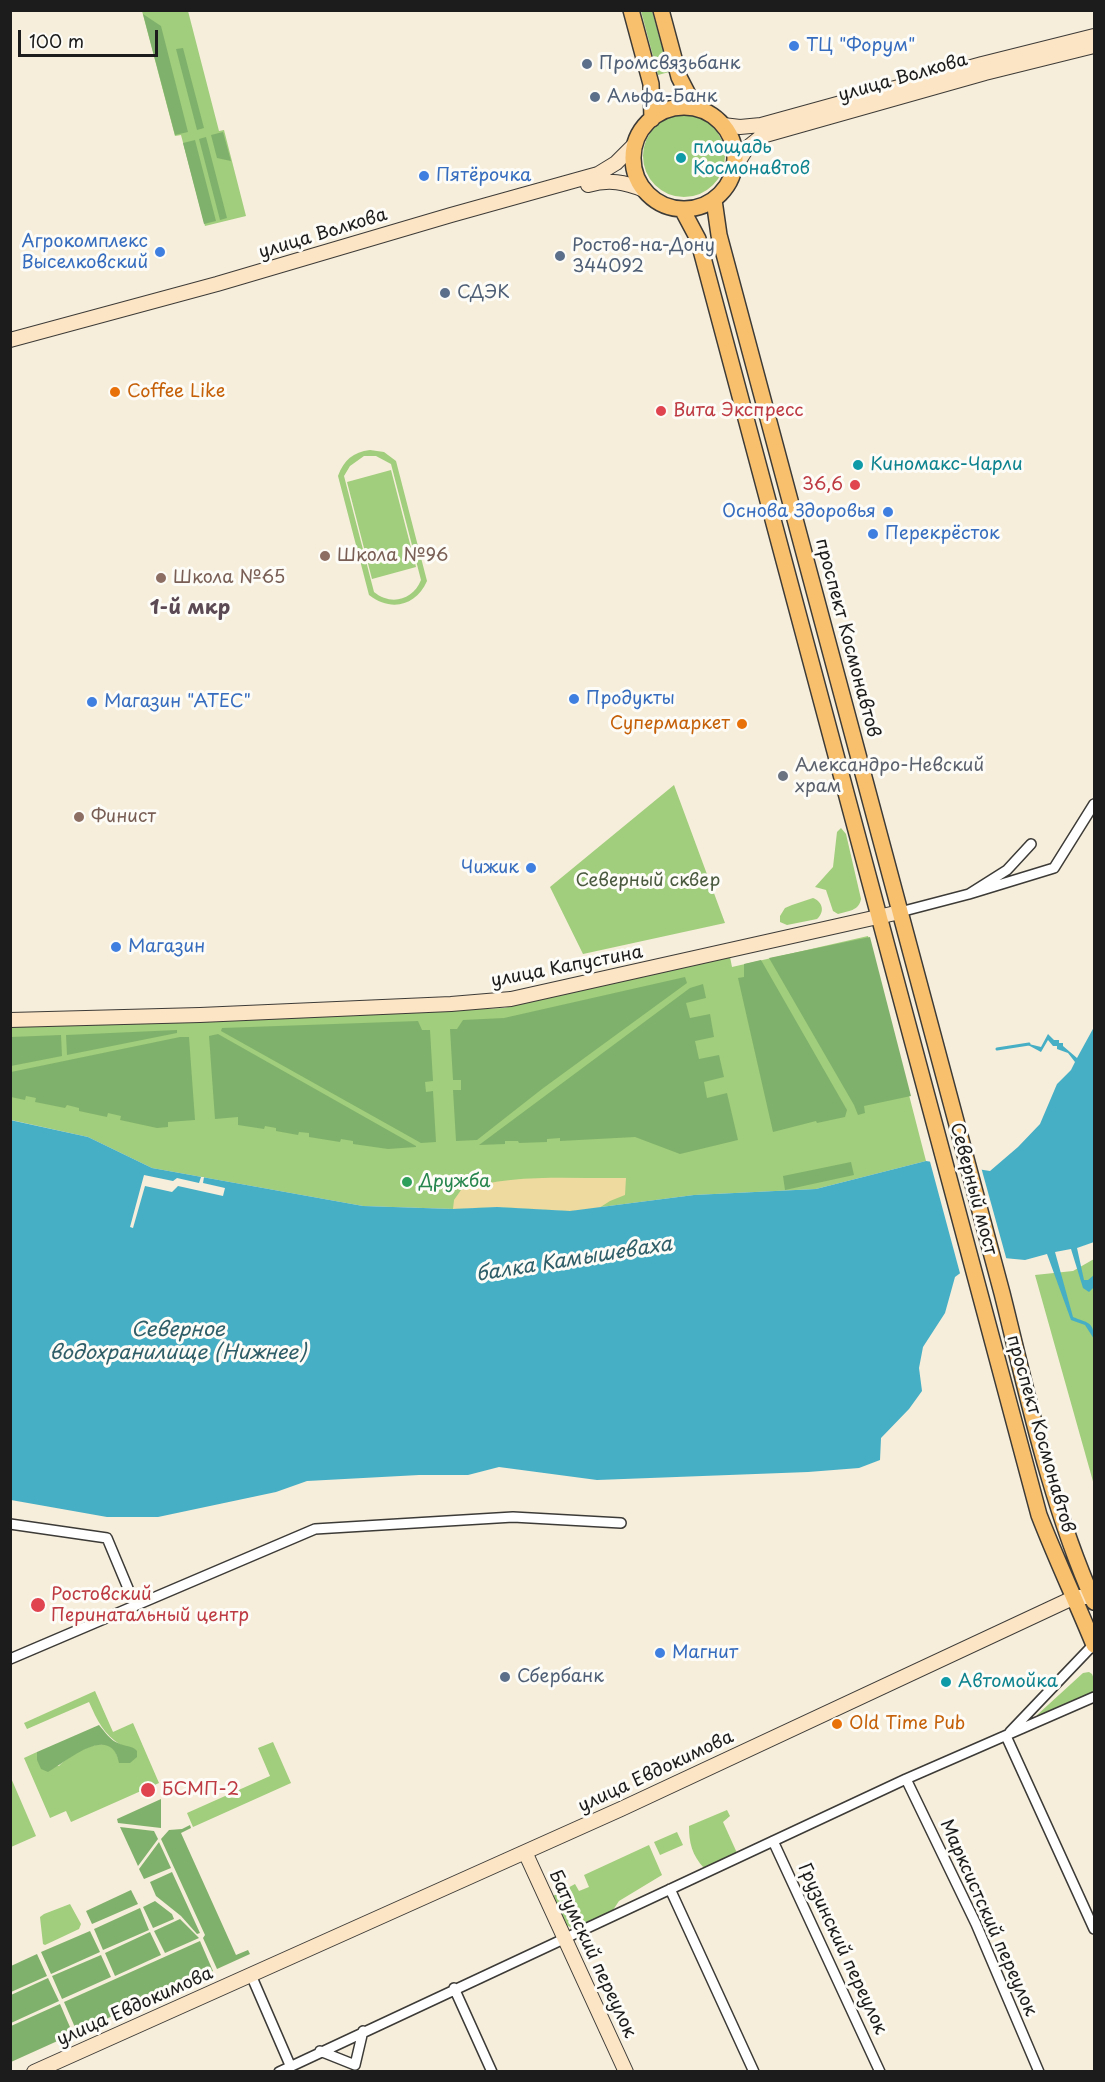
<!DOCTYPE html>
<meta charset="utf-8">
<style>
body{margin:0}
#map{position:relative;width:1105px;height:2082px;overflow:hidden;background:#f6edda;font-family:"Playpen Sans",sans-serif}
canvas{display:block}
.frame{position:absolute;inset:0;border:12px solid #1c1c1c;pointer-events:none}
.scale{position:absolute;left:18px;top:30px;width:140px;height:27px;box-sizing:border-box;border:3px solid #1c1c1c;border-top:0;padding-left:8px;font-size:18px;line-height:21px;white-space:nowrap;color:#1c1c1c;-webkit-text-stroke:4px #fdfcf7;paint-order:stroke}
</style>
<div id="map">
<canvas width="1105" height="2082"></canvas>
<div class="frame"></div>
<div class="scale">100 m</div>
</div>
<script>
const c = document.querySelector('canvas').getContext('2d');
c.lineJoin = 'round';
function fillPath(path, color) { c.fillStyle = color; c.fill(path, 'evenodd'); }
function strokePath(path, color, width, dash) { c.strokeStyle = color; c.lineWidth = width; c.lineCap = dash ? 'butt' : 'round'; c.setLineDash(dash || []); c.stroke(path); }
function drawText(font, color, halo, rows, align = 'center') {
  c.font = font + ' "Playpen Sans",sans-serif'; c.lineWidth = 6; c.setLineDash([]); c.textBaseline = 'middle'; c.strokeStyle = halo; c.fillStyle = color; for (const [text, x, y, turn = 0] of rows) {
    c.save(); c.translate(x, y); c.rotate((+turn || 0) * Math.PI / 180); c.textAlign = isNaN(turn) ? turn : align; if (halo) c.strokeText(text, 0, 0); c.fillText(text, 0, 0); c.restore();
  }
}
const green = new Path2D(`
 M142,11H188L219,131L224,130L246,216L205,226L181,135L175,136Z
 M641,11H652L669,72L658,75Z
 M643 156a41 41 0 1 1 82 0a41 41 0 1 1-82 0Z
 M370,450L384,452L396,461L427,581C416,606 391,612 369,595L338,476C344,460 353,452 370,450ZM364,456H376L391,464L421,580C413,600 391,606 374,592L344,476L350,466Z
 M391,470L416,567L372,579L347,482Z
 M674,785L725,923L583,954L550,887Z
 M841,828L846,834L861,899C859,911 848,911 838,914L833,911L826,890L815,887L833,867L837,832Z
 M813,898C823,902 825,912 817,919L787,925L780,922V916L785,908L792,905Z
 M868,936L926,1161L816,1189L694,1195L570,1211L497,1207L453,1209L363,1206L152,1168L88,1137L11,1120V1027L504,1008L599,985L730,957L732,967Z
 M1094,1259V1485L1035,1275L1073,1271Z
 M1089,1672L1092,1674L1094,1679V1692L1039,1719L1037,1715L1083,1673Z
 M95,1691L113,1732L133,1723L159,1783L71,1822L66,1811L50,1818L24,1758L37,1752V1760L59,1766C69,1756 96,1739 110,1746C115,1749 116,1753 118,1758L121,1745C104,1735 97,1720 89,1702L27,1729L24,1723Z
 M273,1742L291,1783L193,1827L187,1813L270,1776L258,1748Z
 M11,1778L36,1836L11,1847H10Z
 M727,1810L730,1816L723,1822L737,1853L704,1868C692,1855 689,1843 689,1826Z
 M677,1832L683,1845L660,1855L654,1842Z
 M649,1845L662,1875L619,1901L611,1913L574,1929L566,1925L553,1896L575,1884L579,1891L589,1887L584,1875Z
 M70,1904L81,1924L79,1929L45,1945L43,1944L40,1917L44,1914Z`);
const forest = new Path2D(`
 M143,14L161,26L188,132L175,135Z
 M183,48L204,128L197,130L176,49Z
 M223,132L231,161L217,158L211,135Z
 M206,137L227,218L220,220L199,139Z
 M195,140L216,221L204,224L183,143Z
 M870,937L911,1096L864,1106L865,1113L858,1115L854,1105L769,958Z
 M761,960L847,1110L845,1117L817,1123L816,1121L773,1132L738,978L744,977V964Z
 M685,977L687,983L542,1089L477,1140L456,1141L453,1090H461V1080H453L450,1029H457L463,1020L504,1018Z
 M703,984L706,998L686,1003L690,1018L710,1014L714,1037L695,1041L699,1059L719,1055L724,1077L704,1082L707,1098L727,1093L738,1140L680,1154L635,1137L560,1141V1138L547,1139V1142L519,1143L518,1141H505V1144L479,1145L690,988Z
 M418,1021L422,1030H430L433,1081L425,1082L426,1092L433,1091L436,1142L421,1143L221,1031L222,1028Z
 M177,1030V1033L67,1055L66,1035Z
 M218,1034L416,1146V1147L388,1149L353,1144V1141L341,1139L340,1142L309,1137V1133L299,1132L298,1135L276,1131V1128L265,1126L264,1129L238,1125V1117L215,1119L209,1036Z
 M61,1035L62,1056L11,1066V1037Z
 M180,1037H189L195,1120L168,1122V1127L157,1128L120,1120L121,1116L108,1113L107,1117L79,1111V1108L67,1105L65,1108L35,1102L36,1098L26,1096L25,1100L11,1097V1072Z
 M851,1162L854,1175L785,1190L783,1176Z
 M99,1725C105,1732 110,1740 118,1743C125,1747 132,1745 137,1751V1757L130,1763H119C111,1722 67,1761 48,1772L41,1769L37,1760V1752Z
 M161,1799V1828L118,1823L117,1819Z
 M190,1825L191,1828L181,1833L236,1955L248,1950L250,1954L217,1969L203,1938L205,1935L161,1839L169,1830L182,1829Z
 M120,1827L154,1831L158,1839L138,1866Z
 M159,1842L171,1868L144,1879L139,1869Z
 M172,1872L200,1933L197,1934L181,1916L156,1896L150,1882Z
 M131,1890L138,1904L92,1924L86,1911Z
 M155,1901L172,1914L174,1919L153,1928L143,1907Z
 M140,1908L149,1930L103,1950L94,1929Z
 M180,1919L199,1938L165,1953L154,1931Z
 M90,1931L100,1952L51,1974L41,1952Z
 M150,1932L161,1955L115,1976L105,1953Z
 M200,1941L213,1971L77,2032L64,2002Z
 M37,1954L47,1976L11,1992V1966Z
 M101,1955L111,1977L62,1999L52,1976Z
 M48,1978L59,2001L11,2023V1995Z
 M60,2004L73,2034L11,2062V2026Z`);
const sand = new Path2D(`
 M626,1178L625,1195L610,1201L599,1208L570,1211L497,1207L453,1209L454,1200L461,1190C512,1173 572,1179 626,1178Z`);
const water = new Path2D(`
 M1094,1027V1242L1077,1248L1084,1280H1088L1094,1275V1287L1089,1292L1083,1288L1071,1249L1055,1252L1073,1317C1087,1323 1094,1321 1094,1339L1085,1325L1071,1320L1047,1254L1025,1260L983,1256L955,1277L945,1313L923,1347L919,1368L922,1391L909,1409L881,1438L880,1460L859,1468L808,1472L597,1480L499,1467L468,1475H419L307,1481L276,1492L158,1517H107L11,1500L10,1120L88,1137L152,1168L363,1206L453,1209L497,1207L570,1211L694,1195L816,1189L926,1161L990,1171L1018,1147L1040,1124L1057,1084L1071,1070L1075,1062L1068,1053L1057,1049V1046H1053L1048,1040L1041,1052L1028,1045L1029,1044L1041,1047L1048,1034L1054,1040H1059V1043H1063V1046L1077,1058Z`);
const pier = new Path2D(`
 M929,1158L981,1167L1007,1261L984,1259L961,1277Z
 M144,1175L173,1181L177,1178L199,1183L201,1177H204L203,1183L225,1188L223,1196L178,1186L172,1192L145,1186L133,1228L130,1227Z`);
const stream = new Path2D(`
 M997,1049L1029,1044`);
const street = new Path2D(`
 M969,894L1054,868L1094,804
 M900,912L969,894L1007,870L1031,844
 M10,1524L107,1538L135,1605
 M10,1659L315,1529L513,1517L621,1523
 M1010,1732L1094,1644
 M1006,1736L1094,1929
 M906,1779L976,1924L1039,2072
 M773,1841L880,2072
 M670,1889L754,2072
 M251,1975L290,2065
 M454,1988L492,2072
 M320,2051L355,2065L363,2031
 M279,2072L906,1779L1094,1697`);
const secondary = new Path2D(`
 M723,125L740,127L761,125L982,64L1094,36
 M735,167L747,148L762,136L985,73L1094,46
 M588,185C609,179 625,182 644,190
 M10,340L217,284L451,215L598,174L616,163L635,144
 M10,1020L200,1015L451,1004L511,999L900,912
 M525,1852L626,2072
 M34,2072L621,1809L1075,1597H1091L1094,1601`);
const primary = new Path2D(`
 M631,10L651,84L652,119
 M661,10L679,77L695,108
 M633 158a51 51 0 1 1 102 0a51 51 0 1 1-102 0Z
 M714,200L719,235L1002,1293C1028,1397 1050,1503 1094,1602
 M682,209L698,239L1039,1515C1056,1559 1076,1601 1094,1645`);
const markers = [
 [794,46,6,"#3f7fe0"],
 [587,64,6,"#5c6f8a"],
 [595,97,6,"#5c6f8a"],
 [681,158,6,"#0f9aa8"],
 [424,176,6,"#3f7fe0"],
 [160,252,6,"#3f7fe0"],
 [560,256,6,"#5c6f8a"],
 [445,293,6,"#5c6f8a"],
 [115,392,6,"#e8710a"],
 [661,411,6,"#e0444e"],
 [858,465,6,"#0f9aa8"],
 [855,485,6,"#e0444e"],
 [888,512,6,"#3f7fe0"],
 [873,534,6,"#3f7fe0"],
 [325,556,6,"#8d6e63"],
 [161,578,6,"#8d6e63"],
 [574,699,6,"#3f7fe0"],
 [92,702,6,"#3f7fe0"],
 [742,724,6,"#e8710a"],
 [783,776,6,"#6b7280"],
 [79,817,6,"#8d6e63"],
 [531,868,6,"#3f7fe0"],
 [116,947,6,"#3f7fe0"],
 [407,1182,6,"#2e9e5b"],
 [38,1605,8,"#e0444e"],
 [660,1653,6,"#3f7fe0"],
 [505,1677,6,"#5c6f8a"],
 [946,1682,6,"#0f9aa8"],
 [837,1724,6,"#e8710a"],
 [148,1790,8,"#e0444e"]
];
const shopNames = [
 ["ТЦ \"Форум\"",806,46],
 ["Пятёрочка",436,176],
 ["Агрокомплекс",148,242,"right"],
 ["Выселковский",148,263,"right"],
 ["Основа Здоровья",876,512,"right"],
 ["Перекрёсток",885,534],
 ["Продукты",586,699],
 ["Магазин \"АТЕС\"",104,702],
 ["Чижик",519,868,"right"],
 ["Магазин",128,947],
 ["Магнит",672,1653]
];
const serviceNames = [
 ["Промсвязьбанк",599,64],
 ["Альфа-Банк",607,97],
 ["Ростов-на-Дону",572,246],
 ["344092",572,267],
 ["СДЭК",457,293],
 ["Сбербанк",517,1677]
];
const streetNames = [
 ["улица Волкова",903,78,-16],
 ["улица Волкова",323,234,-17],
 ["проспект Космонавтов",847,638,75],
 ["улица Капустина",567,967,-11],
 ["Северный мост",973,1189,75],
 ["проспект Космонавтов",1040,1434,74],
 ["улица Евдокимова",656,1772,-25],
 ["Марксистский переулок",988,1918,66],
 ["Грузинский переулок",842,1949,65],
 ["Батумский переулок",592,1954,65],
 ["улица Евдокимова",135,2007,-24]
];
const cultureNames = [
 ["площадь",693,148],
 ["Космонавтов",693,169],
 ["Киномакс-Чарли",870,465],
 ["Автомойка",958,1682]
];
const foodNames = [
 ["Coffee Like",127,392],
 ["Супермаркет",730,724,"right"],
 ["Old Time Pub",849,1724]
];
const healthNames = [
 ["Вита Экспресс",673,411],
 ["36,6",843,485,"right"],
 ["Ростовский",51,1595],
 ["Перинатальный центр",51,1616],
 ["БСМП-2",162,1790]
];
const educationNames = [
 ["Школа №96",337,556],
 ["Школа №65",173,578],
 ["Финист",91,817]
];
const worshipNames = [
 ["Александро-Невский",795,766],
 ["храм",795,787]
];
const parkNames = [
 ["Северный сквер",648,881]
];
const leisureNames = [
 ["Дружба",419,1182]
];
const neighbourhoodNames = [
 ["1-й мкр",190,608]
];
const waterNames = [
 ["балка Камышеваха",574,1260,-9],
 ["Северное",178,1330],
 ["водохранилище (Нижнее)",178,1353]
];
fillPath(green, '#a0ce7c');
fillPath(forest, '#80b16c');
fillPath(sand, '#eeda9e');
fillPath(water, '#46aec5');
fillPath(pier, '#f6edda');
strokePath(stream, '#46aec5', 3);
strokePath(street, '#3d3b38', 12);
strokePath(secondary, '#3d3b38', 16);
strokePath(primary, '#3d3b38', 18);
strokePath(street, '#fff', 9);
strokePath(secondary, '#fce5c4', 14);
strokePath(primary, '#f8bf6c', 15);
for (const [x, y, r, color] of markers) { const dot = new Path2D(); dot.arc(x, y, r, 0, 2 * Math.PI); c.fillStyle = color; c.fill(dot); strokePath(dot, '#fdfcf7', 2); }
drawText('18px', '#366cbe', '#fdfcf7', shopNames, 'left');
drawText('18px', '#4e5e75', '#fdfcf7', serviceNames, 'left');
drawText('18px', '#1c1c1c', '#fdfcf7', streetNames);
drawText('18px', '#0d838f', '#fdfcf7', cultureNames, 'left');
drawText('18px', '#c56008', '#fdfcf7', foodNames, 'left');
drawText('18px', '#be3a42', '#fdfcf7', healthNames, 'left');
drawText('18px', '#785e54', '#fdfcf7', educationNames, 'left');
drawText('18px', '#5b616d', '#fdfcf7', worshipNames, 'left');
drawText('18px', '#4a5a3e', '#fdfcf7', parkNames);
drawText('18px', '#27864d', '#fdfcf7', leisureNames, 'left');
drawText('bold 20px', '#5b4953', '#fdfcf7', neighbourhoodNames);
drawText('italic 20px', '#2f5e68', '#fdfcf7', waterNames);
</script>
